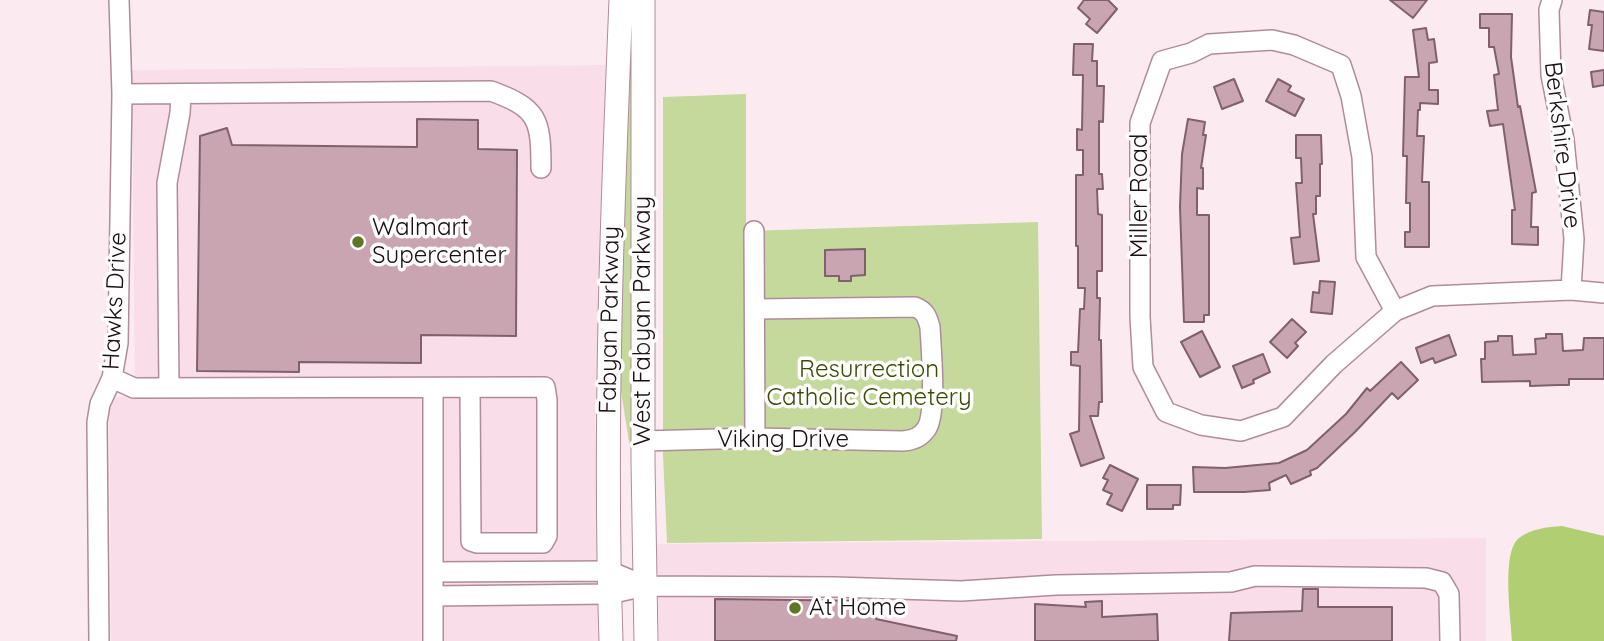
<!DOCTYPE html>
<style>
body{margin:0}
canvas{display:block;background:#fbebf1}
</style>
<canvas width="1604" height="641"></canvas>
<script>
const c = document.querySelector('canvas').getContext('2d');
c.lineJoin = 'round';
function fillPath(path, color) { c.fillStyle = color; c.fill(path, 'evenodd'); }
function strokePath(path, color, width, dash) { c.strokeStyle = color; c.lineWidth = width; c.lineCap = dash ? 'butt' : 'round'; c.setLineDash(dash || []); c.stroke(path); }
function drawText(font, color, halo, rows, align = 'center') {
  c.font = font + ' Quicksand,sans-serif'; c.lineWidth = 7; c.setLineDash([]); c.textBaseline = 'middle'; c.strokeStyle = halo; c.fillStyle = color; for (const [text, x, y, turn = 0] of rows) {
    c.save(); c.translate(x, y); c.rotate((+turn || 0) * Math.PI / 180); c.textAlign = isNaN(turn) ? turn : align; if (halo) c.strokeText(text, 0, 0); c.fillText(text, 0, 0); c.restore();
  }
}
const built = new Path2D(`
 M610,65L595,420L601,641H111L109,397L135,396L132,70Z
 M1486,538V641H659L656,544Z`);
const green = new Path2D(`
 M629,0H637L636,449L630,448L612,335Z
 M746,94V231L1038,222L1042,539L667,543L663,455V97Z`);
const water = new Path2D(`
 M1562,526L1604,536V641H1512C1511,618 1501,552 1519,538C1530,529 1548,527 1562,526Z`);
const building = new Path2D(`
 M1084,0H1108L1117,9L1097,33L1086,24L1090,19L1078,8Z
 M1390,0H1427L1413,18Z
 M1590,10L1604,12V51L1589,49L1592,25H1588Z
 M1480,14H1512L1511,57L1518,107L1520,106L1536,192L1532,193L1531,227H1538V245L1512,244V210H1515L1503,124L1490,126L1487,111L1498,110L1494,75L1499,74L1494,47H1489V28H1480Z
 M1426,28L1428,40L1434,39L1437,62L1429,63V90H1438V104L1420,103V110H1418L1417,136H1424L1422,182H1429V247H1405V232H1410V203H1406L1407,156H1403L1405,77H1419L1413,30Z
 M1074,44H1093L1092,61H1097V86H1104L1103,122L1099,121V174H1102L1103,189H1097L1098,214L1102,215V271H1097V298H1100L1099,340H1101L1102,402H1099L1098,416H1090L1104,458L1081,466L1070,434L1079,431L1080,366L1071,365V352H1078L1080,309H1084L1085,288H1078V246H1076V175H1083V150H1077V129L1082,130L1083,75H1073Z
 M1604,70V85L1593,87L1591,72Z
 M1234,79L1243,101L1222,109L1214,87Z
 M1278,79L1291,86L1288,91L1304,99L1295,116L1266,101Z
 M417,119L478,120V149L517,150L516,336L421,335V363L299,362V372L197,371L200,136L227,128L232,145L417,147Z
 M1188,119L1205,122L1203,135H1206L1201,168H1203V189L1197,188V215H1209V315H1204V322H1184L1180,207L1182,154Z
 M1296,135H1321L1322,164H1320V196H1316V214H1313L1319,261L1294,264L1291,238L1300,237L1296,183H1302L1301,158H1296Z
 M865,249V275L851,276V281H839V276H825V250Z
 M1320,281L1335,282L1332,314L1311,312L1313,292L1319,293Z
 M1292,319L1306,332L1295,343L1298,346L1287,358L1270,342Z
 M1202,331L1220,367L1200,377L1181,342Z
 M1546,334H1562L1563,351L1583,350L1584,338H1604V379H1569V385H1558L1530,386V381L1482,382L1481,359H1485V342L1498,341V336H1512L1513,355L1536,354L1535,339L1546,338Z
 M1449,335L1456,355L1435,363L1433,358L1421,363L1416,348Z
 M1263,354L1270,372L1253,380L1254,383L1242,388L1233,366Z
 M1401,362L1418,380L1398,399L1392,393L1355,432L1317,468L1310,471L1311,475L1291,484L1286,475L1269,483L1270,490L1244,492H1194L1193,467L1225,468L1279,463L1307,450L1346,414L1367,388L1370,391Z
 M1110,465L1138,479L1122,511L1107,504L1112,494L1103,490L1108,480L1103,478Z
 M1147,485H1181L1180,505H1173V509H1147Z
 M1303,589H1318V607H1392V641H1229L1231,613L1302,611Z
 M715,599L875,601L876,619L957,636L956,641H715Z
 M1102,601V617L1157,614L1158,641H1035V604L1086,607L1085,602Z`);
const minor = new Path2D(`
 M1552,0L1549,10L1551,75L1564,140L1574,239L1571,290
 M122,94L491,91C538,108 541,119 541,168
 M754,231L755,438
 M1395,311L1366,257L1362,157L1351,96L1341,65L1294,45L1272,40L1209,44L1191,53L1162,61L1140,123V317L1143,367L1166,412L1201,425L1241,431L1283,417L1334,364L1395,311L1432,296L1571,290L1604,293
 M112,378L134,388L545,387L547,400V536L543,543H477L471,541L470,388
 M169,388L167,183L180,113L181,94
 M433,388V641
 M643,441L755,438L903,441C914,440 921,437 927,428C937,410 931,349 930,327C927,316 925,311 915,307L755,309
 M433,572L609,571L645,586
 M433,596L609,594L645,586L835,587L961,591L1056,585L1231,582L1255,576L1426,578L1442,582L1449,594L1450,641
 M99,641L97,422L100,404L112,378L118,343L122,94L119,0`);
const major = new Path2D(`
 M643,0V461L646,641
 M611,641C604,427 612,214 621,0`);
const markers = [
 [358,242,7,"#607525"],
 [795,608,7,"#607525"]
];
const streetNames = [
 ["Berkshire Drive",1562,145,83],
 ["Miller Road",1140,196,-90],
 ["Hawks Drive",115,301,-87],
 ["Fabyan Parkway",610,320,-89],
 ["West Fabyan Parkway",643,321,-90],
 ["Viking Drive",783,440]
];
const poiNames = [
 ["Walmart",372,228],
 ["Supercenter",372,256],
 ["At Home",809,608]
];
const parkNames = [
 ["Resurrection",869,370],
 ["Catholic Cemetery",869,398]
];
fillPath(built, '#f9dde8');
fillPath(green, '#c6d99c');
fillPath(water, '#b2ce72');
fillPath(building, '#c9a5b2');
strokePath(building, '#81606d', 2);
strokePath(minor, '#af8c9a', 22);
strokePath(major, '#af8c9a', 25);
strokePath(minor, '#fff', 19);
strokePath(major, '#fff', 23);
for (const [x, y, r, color] of markers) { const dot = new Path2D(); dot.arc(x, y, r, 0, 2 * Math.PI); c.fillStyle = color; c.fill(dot); strokePath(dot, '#fdfdfd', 2.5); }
drawText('24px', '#1b0f14', '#fdfdfd', streetNames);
drawText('24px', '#1b0f14', '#fdfdfd', poiNames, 'left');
drawText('24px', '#3a4a02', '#fdfdfd', parkNames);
</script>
